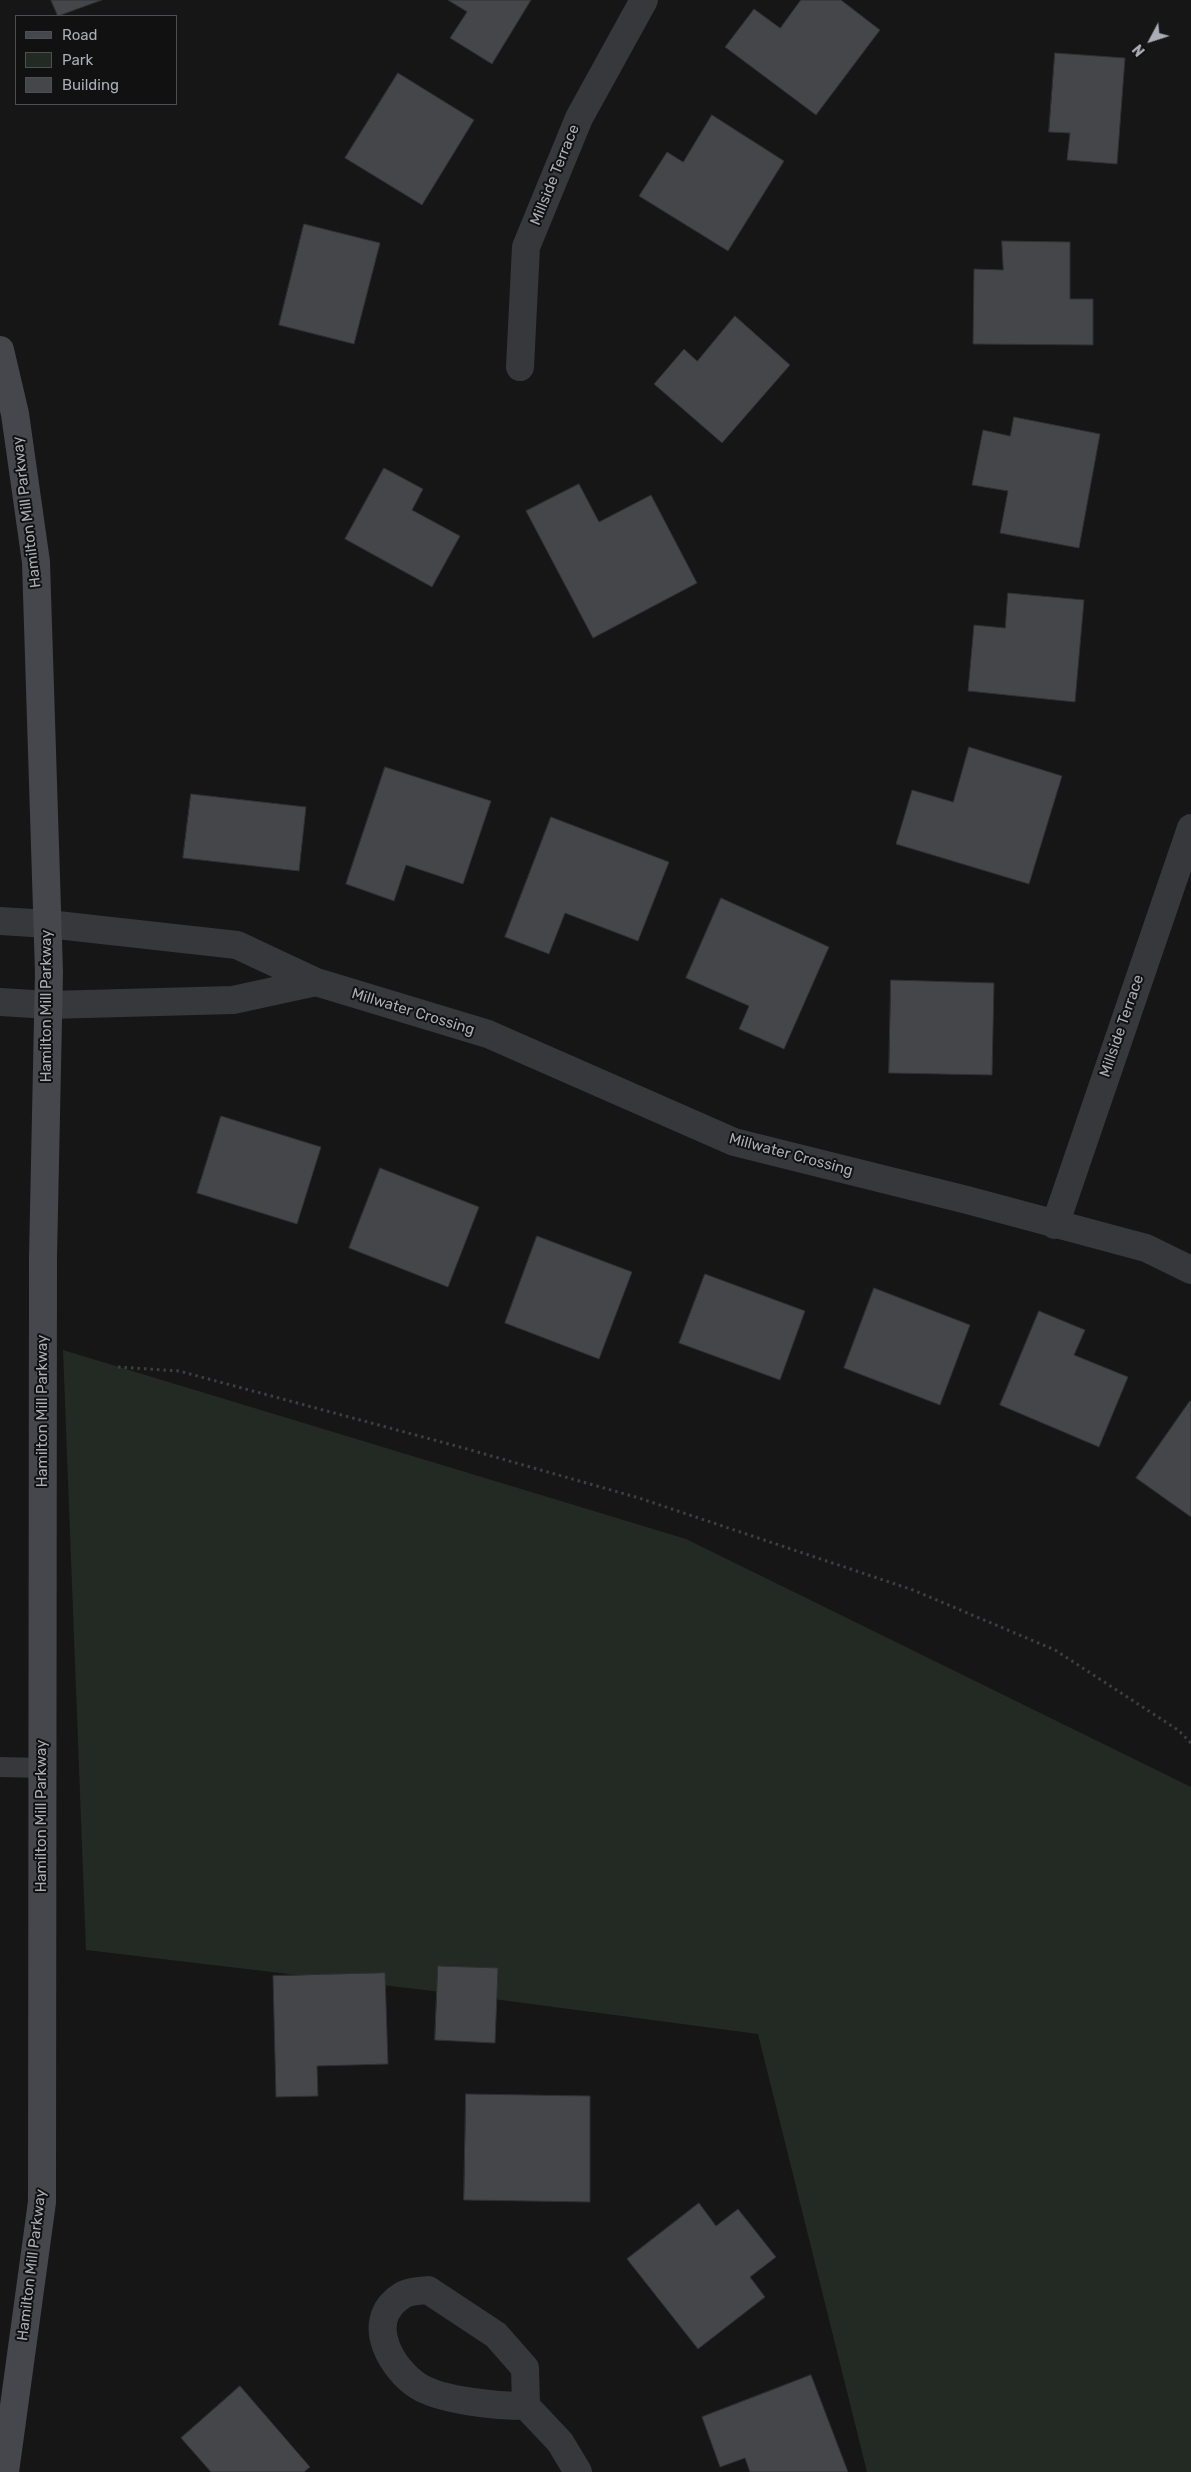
<!DOCTYPE html>
<style>
body{margin:0}
#map{position:relative;width:1191px;height:2472px;overflow:hidden;background:#161617;font-family:Rubik,sans-serif}
canvas{display:block}
.legend{position:absolute;left:15px;top:15px;width:162px;height:90px;box-sizing:border-box;background:#111112;border:1px solid #4e4f54;margin:0;padding:6px 9px;list-style:none;font-size:15px;color:#a9adb6}
.legend li{display:flex;align-items:center;gap:10px;height:25px}
.legend b{width:25px;border:1px solid #4e4f54}
.north{position:absolute;left:1126px;top:15px;width:50px;height:50px;-webkit-text-stroke:4px #111112;paint-order:stroke;rotate:230deg;font-size:14px;font-weight:700;line-height:20px;text-align:center;color:#a9adb6}
.north::after{content:'';display:block;margin:auto;width:18px;height:22px;background:#a9adb6;clip-path:polygon(50% 0,100% 100%,50% 72%,0 100%)}
</style>
<div id="map">
<canvas width="1191" height="2472"></canvas>
<ul class="legend">
<li><b style="height:6px;background:#46474c"></b>Road</li>
<li><b style="height:14px;background:#232a23"></b>Park</li>
<li><b style="height:14px;background:#45464a"></b>Building</li>
</ul>
<div class="north">N</div>
</div>
<script>
const c = document.querySelector('canvas').getContext('2d');
c.lineJoin = 'round';
function fillPath(path, color) { c.fillStyle = color; c.fill(path, 'evenodd'); }
function strokePath(path, color, width, dash) { c.strokeStyle = color; c.lineWidth = width; c.lineCap = dash ? 'butt' : 'round'; c.setLineDash(dash || []); c.stroke(path); }
function drawText(font, color, halo, rows, align = 'center') {
  c.font = font + ' Rubik,sans-serif'; c.lineWidth = 4; c.setLineDash([]); c.textBaseline = 'middle'; c.strokeStyle = halo; c.fillStyle = color; for (const [text, x, y, turn = 0] of rows) {
    c.save(); c.translate(x, y); c.rotate((+turn || 0) * Math.PI / 180); c.textAlign = isNaN(turn) ? turn : align; if (halo) c.strokeText(text, 0, 0); c.fillText(text, 0, 0); c.restore();
  }
}
const green = new Path2D(`
 M63,1350L686,1539L1191,1787V2472H867L758,2034L433,1991L86,1950Z`);
const building = new Path2D(`
 M51,0H102L58,16Z
 M448,0H531L492,64L450,38L467,12Z
 M801,0H841L880,30L816,115L725,47L754,9L780,28Z
 M1055,53L1125,58L1117,164L1067,160L1070,133L1049,132Z
 M398,73L474,120L422,205L345,158Z
 M712,115L784,161L728,251L639,196L667,152L683,162Z
 M304,224L380,243L354,344L279,325Z
 M1002,241L1070,242V299H1093V345L973,344L974,269L1003,270Z
 M735,316L790,365L722,443L654,384L684,349L697,361Z
 M1014,417L1100,434L1079,548L1000,533L1008,491L972,485L983,430L1010,436Z
 M384,468L423,489L412,510L460,536L432,587L345,539Z
 M579,484L599,522L651,495L697,583L593,638L526,511Z
 M1008,593L1084,600L1075,702L968,691L974,625L1005,628Z
 M969,747L1062,776L1029,884L896,844L912,790L953,802Z
 M385,767L491,801L463,884L406,865L394,901L346,884Z
 M191,794L306,807L299,871L183,858Z
 M551,817L669,862L638,941L565,913L549,954L505,937Z
 M721,898L829,947L784,1049L739,1029L749,1006L686,978Z
 M891,980L994,983L992,1075L889,1073Z
 M221,1116L321,1147L297,1224L197,1193Z
 M380,1168L479,1207L448,1287L349,1248Z
 M537,1236L632,1272L599,1359L505,1323Z
 M705,1274L805,1311L780,1380L679,1343Z
 M874,1288L970,1325L940,1405L844,1368Z
 M1039,1311L1085,1330L1074,1355L1128,1377L1099,1447L1000,1405Z
 M1190,1401L1191,1402V1517L1136,1478Z
 M438,1966L498,1968L495,2043L435,2040Z
 M385,1973L388,2064L317,2066L318,2096L276,2097L273,1976Z
 M466,2094L590,2096V2202L464,2200Z
 M699,2203L716,2226L738,2209L776,2257L750,2277L765,2297L698,2349L627,2259Z
 M811,2375L848,2472H750L745,2458L720,2467L702,2417Z
 M240,2386L310,2467L304,2472H211L181,2438Z`);
const path = new Path2D(`
 M118,1367L179,1371L460,1447L639,1498L913,1590L1055,1650L1178,1730L1191,1743`);
const lane = new Path2D(`
 M0,1767L42,1768`);
const street = new Path2D(`
 M520,367L526,247L579,118L644,0
 M0,921L48,924L237,945L316,982L488,1034L734,1142L967,1200L1146,1248L1191,1270
 M0,1002L49,1005L233,1000L316,982
 M1055,1225L1191,828
 M428,2290L496,2335L525,2368L526,2406C498,2406 442,2401 418,2386C392,2369 366,2325 396,2300C399,2298 402,2295 405,2294C412,2291 421,2291 428,2290Z
 M526,2406L560,2442L578,2472`);
const secondary = new Path2D(`
 M0,350L15,414L36,562L49,972L43,1257L42,2202L5,2472`);
const streetNames = [
 ["Millside Terrace",555,175,-68],
 ["Hamilton Mill Parkway",27,512,-97],
 ["Hamilton Mill Parkway",47,1006,-90],
 ["Millwater Crossing",413,1012,17],
 ["Millside Terrace",1122,1026,-71],
 ["Millwater Crossing",791,1155,15],
 ["Hamilton Mill Parkway",43,1411,-90],
 ["Hamilton Mill Parkway",42,1816,-90],
 ["Hamilton Mill Parkway",32,2265,-83]
];
fillPath(green, '#232a23');
fillPath(building, '#45464a');
strokePath(building, '#303033', 1);
strokePath(path, '#3d3f43', 3, [2.5, 4]);
strokePath(lane, '#37383c', 20);
strokePath(street, '#37383c', 28);
strokePath(secondary, '#46474c', 28);
drawText('15px', '#a9adb6', '#111112', streetNames);
</script>
